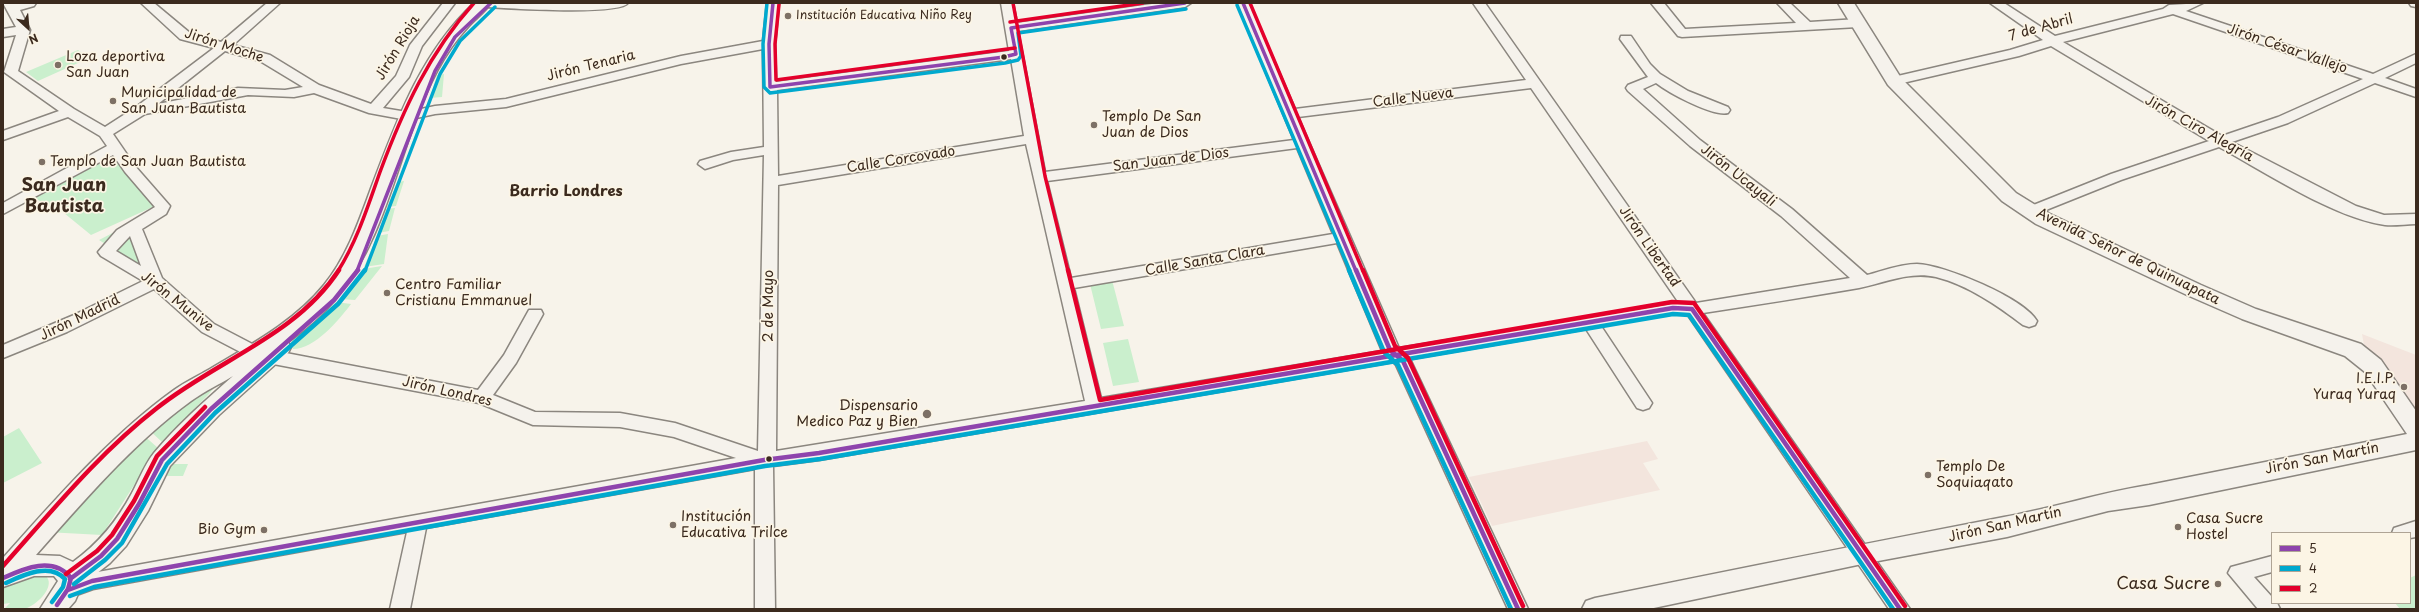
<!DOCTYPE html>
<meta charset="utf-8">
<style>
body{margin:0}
#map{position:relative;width:2419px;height:612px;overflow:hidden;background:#f7f3ea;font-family:"Playpen Sans",sans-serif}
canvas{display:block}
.frame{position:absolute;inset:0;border:4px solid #3b2a1e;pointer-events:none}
.legend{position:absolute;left:2271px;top:532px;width:140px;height:72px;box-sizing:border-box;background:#fcf5e5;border:1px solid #afa495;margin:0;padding:5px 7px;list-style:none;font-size:12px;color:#3b2a1e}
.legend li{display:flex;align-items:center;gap:8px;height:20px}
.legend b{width:20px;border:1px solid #afa495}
.north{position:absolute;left:8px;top:8px;width:40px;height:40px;-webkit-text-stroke:3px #fcf5e5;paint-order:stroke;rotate:154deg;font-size:11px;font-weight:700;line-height:16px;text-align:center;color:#3b2a1e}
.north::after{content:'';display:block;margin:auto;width:14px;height:18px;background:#3b2a1e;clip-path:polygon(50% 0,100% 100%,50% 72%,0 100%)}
</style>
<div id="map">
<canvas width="2419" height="612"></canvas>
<div class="frame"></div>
<ul class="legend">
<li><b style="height:5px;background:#8e44ad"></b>5</li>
<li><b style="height:5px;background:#00a9ce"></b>4</li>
<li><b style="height:5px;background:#e4002b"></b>2</li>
</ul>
<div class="north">N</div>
</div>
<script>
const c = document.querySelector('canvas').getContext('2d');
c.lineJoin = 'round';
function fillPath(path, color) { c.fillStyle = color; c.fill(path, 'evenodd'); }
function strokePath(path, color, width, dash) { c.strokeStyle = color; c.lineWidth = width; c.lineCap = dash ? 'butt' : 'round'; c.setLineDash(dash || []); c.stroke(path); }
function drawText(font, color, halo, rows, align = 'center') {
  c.font = font + ' "Playpen Sans",sans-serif'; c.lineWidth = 3.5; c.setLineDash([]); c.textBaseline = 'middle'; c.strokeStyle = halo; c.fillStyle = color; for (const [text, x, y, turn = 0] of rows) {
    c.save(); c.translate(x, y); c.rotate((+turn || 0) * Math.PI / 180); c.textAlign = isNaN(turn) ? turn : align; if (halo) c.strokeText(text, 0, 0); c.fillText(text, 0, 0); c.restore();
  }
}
const built = new Path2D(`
 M2362,334L2416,355V419L2365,351Z
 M1647,441L1658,459L1643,463L1660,490L1492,526L1469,477Z`);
const green = new Path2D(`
 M78,50L89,58L38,81L26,72Z
 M444,74L442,97L430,98L437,75Z
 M111,153L115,154L155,206L91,235L64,213L34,198Z
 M404,181L396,206L387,207L397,182Z
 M395,208L389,231L378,233L386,209Z
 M128,225L141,262L137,264L99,240Z
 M388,234L384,264L364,267L377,236Z
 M382,266L355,300L340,299L363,269Z
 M1112,280L1124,326L1101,329L1090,284Z
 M336,302L351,304C339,320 315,349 293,349L290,344L293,339Z
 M1128,339L1139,382L1113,386L1103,343Z
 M211,385L213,389L208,395L162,442L147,428Z
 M19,428L42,463L3,483V437Z
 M141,433L158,448L102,535L46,532Z
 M166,464H188L183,476H160Z
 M45,575C57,585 38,604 27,608C21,611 11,609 4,609L10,603L3,604V585L14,578Z
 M2416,575V609H2400L2395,603H2410V578Z`);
const minor = new Path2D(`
 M3,3H36L34,6L20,10L30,30L18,71L74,109L105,127L136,107L214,48L180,39L141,3H154L190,33L221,42L267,3H280L233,45L270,55L319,85L371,104L396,76L410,45L443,3H455L422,46L409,77L383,108L407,112L435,106L506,99L681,56L763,41L767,3H779L775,44L776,82L1009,51L1001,3H1013L1017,23L1159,3H1191L1185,7L1018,31L1045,172L1294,140L1237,3H1249L1295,109L1526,80L1473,3H1485L1696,303L1850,278L1781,216L1690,146L1628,91L1626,88L1628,85L1648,77L1620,39L1621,36H1631L1650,64L1660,74L1688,91L1728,107L1730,110L1728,113C1713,117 1669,93 1656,83L1643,89L1700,140L1792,209L1867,275C1883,271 1900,264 1917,264C1945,265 2024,298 2037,321L2035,325L2029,327L2023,325C1998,306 1968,285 1936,277C1909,271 1885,283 1859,288C1807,297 1755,305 1703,313L1910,609H1889L1687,314H1673L1601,326L1652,403L1649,408L1643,410L1637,408L1586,329L1410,359L1528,609H1508L1396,365L1393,362L819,460L773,466L775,609H755V469L426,528L410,609H390L407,532L93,589L68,598L61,596L58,590L61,584L92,573L736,458L674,437L620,427L533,425L479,403L268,363L248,356L202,332L154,289L67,332L3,358V345L74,315L143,281L101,256L98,252L117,230L155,207L125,172L113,155L3,214V203L107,146L100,136L68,117L3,140V131L59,111L4,72L16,35L3,37V29L16,27ZM763,49L764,147L731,152L700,161L698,164L705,169L733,160L764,155L758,451L675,423L620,413L535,412L493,395L516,363L543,314L541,310H529L504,355L478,390L260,348L214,324L162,278L142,229L166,214L170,206L135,166L113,134L145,114L248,95L294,97L314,93L369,113L407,120L435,114L506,107L681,64ZM225,51L260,61L303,87L285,90L238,88L158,104ZM1011,59L1024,136L778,176L777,90ZM1531,88L1679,303L1399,348L1298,117ZM1026,144L1085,401L776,451L778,185ZM1297,148L1333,234L1071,278L1047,181ZM130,236L141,266L116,251ZM1337,243L1382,351L1101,398L1074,288Z
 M480,3H628C619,16 506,8 486,7Z
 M1651,3H1664L1685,29L1796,23L1777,3H1790L1810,22L1858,19L1864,23L1858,27L1682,37L1678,36Z
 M1990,3H2004L2055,36L2163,9L2169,5L2203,3L2186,11L2373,74L2416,54V63L2385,78L2416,89V97L2375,83L2288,123L2232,142L2356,206L2384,215L2416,214V224C2406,224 2395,226 2385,225C2334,218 2265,172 2219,147L2121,180L2036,214H2026L2024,211L2026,208L2111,174L2209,141L2051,46L2019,56L1894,85L1889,84L1887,81L1889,78L2010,50L2043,40ZM2173,14L2363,79L2278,117L2222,136L2063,42Z
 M2409,3H2416V7L2411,6Z
 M2416,521V537L2410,538V533H2392L2394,528Z
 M2272,556V572L2254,577L2272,597V603H2277L2280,609H2258L2228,573L2231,567Z`);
const tertiary = new Path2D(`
 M474,3H491C485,12 475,19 468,27C456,40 445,56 437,71C399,143 389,235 337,297C323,315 306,329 288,342L291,347L288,353L219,415L170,466L148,511L126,546L110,563L82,585L75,601L68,609H40L58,581L54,576H34L3,587V558C56,499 110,436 174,390C185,382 198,376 210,369C250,345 294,322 324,285C346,258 358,224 370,191C396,123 419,55 474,3ZM233,376C206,400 177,425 154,453C145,464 139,480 132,493C117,521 99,543 73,562L60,556L36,555C83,502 134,442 191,401C205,391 220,384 233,376Z
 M1838,3H1854L1901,78L2016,193L2050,214L2201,285L2256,309L2361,344L2381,360L2416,411V450L2149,505L2108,511L2007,537L1862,564L1649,609H1582L1586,601L1595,598C1731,570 1868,543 2004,517C2053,508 2099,493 2149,485L2407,434L2365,372L2345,356L2242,319L2187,295L2036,224L2002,201L1888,85Z`);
const bus1Far1 = new Path2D(`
 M773,3L769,44L770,87L1004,57L1016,54L1011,28L1185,3
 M1243,3L1356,271
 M357,271L435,71L455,37L491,3`);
const bus1 = new Path2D(`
 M1356,270L1390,350L1403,361L1518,609
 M3,578C25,568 53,556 71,578L68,589L57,605
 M70,579L101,556L117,539L139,504L162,460L211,409L334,300L358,270
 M68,590L92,581L764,460L819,453L1673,308L1692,309L1900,609`);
const bus2Far1 = new Path2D(`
 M767,3L763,44L764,87L770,93L1005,63L1018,60L1021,56L1018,33L1186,9
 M1237,5L1350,271
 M365,271L440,74L460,41L495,7`);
const bus2 = new Path2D(`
 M1349,270L1384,352L1398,365L1511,609
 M6,583C23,575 50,562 65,579L63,587L52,602
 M74,584L105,560L122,543L167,464L215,413L338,304L365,270
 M70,596L94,587L765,466L820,459L1673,314L1689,315L1893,609`);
const bus3Far1 = new Path2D(`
 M1013,3L1045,176L1068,271
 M1250,3L1363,271
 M779,4L775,44L776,80L1015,48
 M1010,22L1143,3
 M338,271C357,241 368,206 380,172C403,110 429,53 474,3`);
const bus3 = new Path2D(`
 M1068,270L1100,400L1672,302L1694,303L1905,606
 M1363,270L1395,346L1408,358L1523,606
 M3,566C52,511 99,453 157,408C217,360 296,336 339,270
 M66,574L97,551L112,535L134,501L157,456L205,407`);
const markers = [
 [788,16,4,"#7d7065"],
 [1004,57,3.5,"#3b2a1e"],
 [58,65,4,"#7d7065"],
 [113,101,4,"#7d7065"],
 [1094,125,4,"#7d7065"],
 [42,162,4,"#7d7065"],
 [387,293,4,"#7d7065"],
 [2404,387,4,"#7d7065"],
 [927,414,5,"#7d7065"],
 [769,459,3.5,"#3b2a1e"],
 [1928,475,4,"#7d7065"],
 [673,525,4,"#7d7065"],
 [2178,527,4,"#7d7065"],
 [264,530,4,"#7d7065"],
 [2218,584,4,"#7d7065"]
];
const farPoinames = [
 ["Institución Educativa Niño Rey",796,16]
];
const streetNames = [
 ["7 de Abril",2041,28,-16],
 ["Jirón Moche",224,46,18],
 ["Jirón Rioja",398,48,-59],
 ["Jirón César Vallejo",2287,49,19],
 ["Jirón Tenaria",591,66,-14],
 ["Calle Nueva",1413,98,-7],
 ["Jirón Ciro Alegría",2199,129,29],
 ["Calle Corcovado",901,160,-9],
 ["San Juan de Dios",1171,160,-7],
 ["Jirón Ucayali",1738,176,38],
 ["Jirón Libertad",1649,247,55],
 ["Avenida Señor de Quinuapata",2128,257,26],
 ["Calle Santa Clara",1205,261,-10],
 ["Jirón Munive",177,302,38],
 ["2 de Mayo",769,306,-90],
 ["Jirón Madrid",80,318,-26],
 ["Jirón Londres",447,392,13],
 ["Jirón San Martín",2322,459,-11],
 ["Jirón San Martín",2005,525,-13]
];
const poiNames = [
 ["Loza deportiva",66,57],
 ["San Juan",66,73],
 ["Municipalidad de",121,93],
 ["San Juan Bautista",121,109],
 ["Templo De San",1102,117],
 ["Juan de Dios",1102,133],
 ["Templo de San Juan Bautista",50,162],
 ["Centro Familiar",395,285],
 ["Cristianu Emmanuel",395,301],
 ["I.E.I.P.",2396,379,"right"],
 ["Yuraq Yuraq",2396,395,"right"],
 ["Dispensario",918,406,"right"],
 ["Medico Paz y Bien",918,422,"right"],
 ["Templo De",1936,467],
 ["Soquiaqato",1936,483],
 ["Institución",681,517],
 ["Educativa Trilce",681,533],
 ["Casa Sucre",2186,519],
 ["Hostel",2186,535],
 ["Bio Gym",256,530,"right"]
];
const neighbourhoodNames = [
 ["Barrio Londres",566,192]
];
const nearPoinames = [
 ["Casa Sucre",2210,584]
];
const districtNames = [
 ["San Juan",64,186],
 ["Bautista",64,207]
];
fillPath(built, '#f3e5dd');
fillPath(green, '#caefcd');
strokePath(minor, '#8b867f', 3);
strokePath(tertiary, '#8b867f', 3);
fillPath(minor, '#f5f2ec');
fillPath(tertiary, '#f5f2ec');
strokePath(bus1Far1, '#8e44ad', 3.5);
strokePath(bus1, '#8e44ad', 4.5);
strokePath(bus2Far1, '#00a9ce', 3.5);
strokePath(bus2, '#00a9ce', 4.5);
strokePath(bus3Far1, '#e4002b', 3.5);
strokePath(bus3, '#e4002b', 4.5);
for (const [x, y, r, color] of markers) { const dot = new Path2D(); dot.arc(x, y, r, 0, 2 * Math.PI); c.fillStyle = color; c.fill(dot); strokePath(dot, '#fcf5e5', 1.5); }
drawText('12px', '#3b2a1e', '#fcf5e5', farPoinames, 'left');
drawText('14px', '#3b2a1e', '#fcf5e5', streetNames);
drawText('14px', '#3b2a1e', '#fcf5e5', poiNames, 'left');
drawText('bold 15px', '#3b2a1e', '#fcf5e5', neighbourhoodNames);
drawText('17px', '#3b2a1e', '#fcf5e5', nearPoinames, 'right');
drawText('bold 18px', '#3b2a1e', '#fcf5e5', districtNames);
</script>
